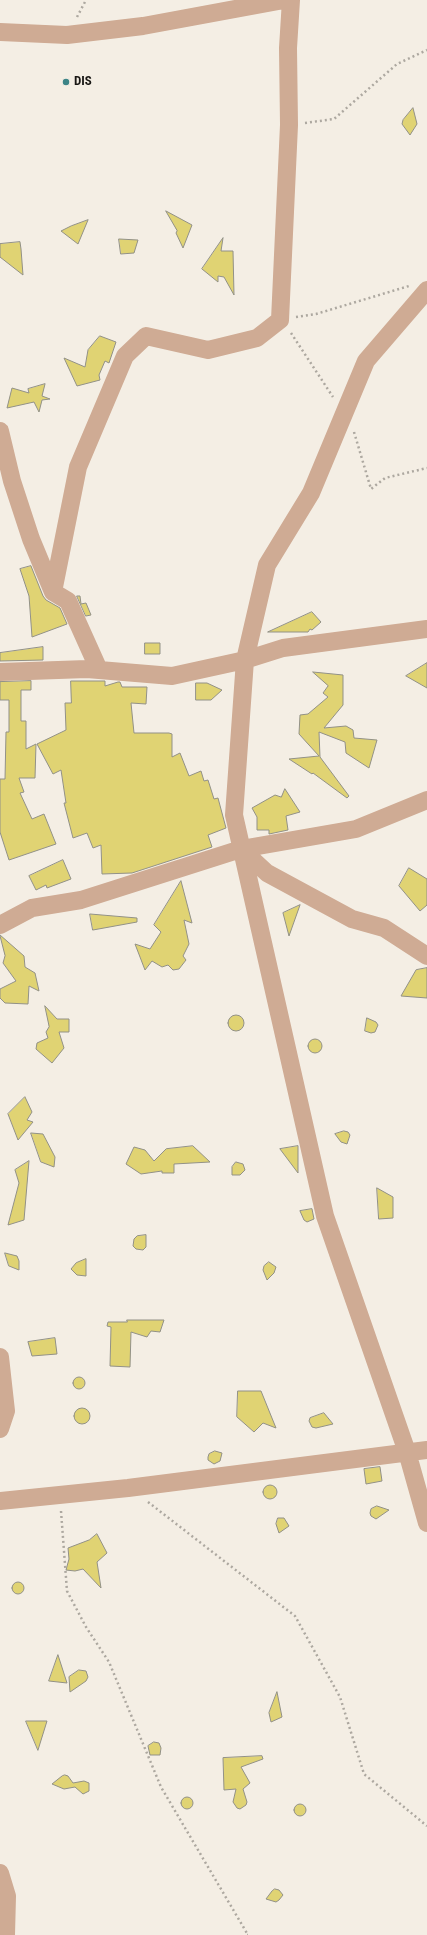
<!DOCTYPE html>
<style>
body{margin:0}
canvas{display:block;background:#f4eee4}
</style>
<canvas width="427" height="1935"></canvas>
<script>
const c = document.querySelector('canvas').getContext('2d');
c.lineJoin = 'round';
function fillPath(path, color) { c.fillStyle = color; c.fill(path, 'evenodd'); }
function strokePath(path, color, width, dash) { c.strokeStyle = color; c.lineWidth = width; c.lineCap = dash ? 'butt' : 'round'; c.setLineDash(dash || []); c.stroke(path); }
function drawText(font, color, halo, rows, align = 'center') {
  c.font = font + ' "Roboto Condensed",sans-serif'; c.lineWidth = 3; c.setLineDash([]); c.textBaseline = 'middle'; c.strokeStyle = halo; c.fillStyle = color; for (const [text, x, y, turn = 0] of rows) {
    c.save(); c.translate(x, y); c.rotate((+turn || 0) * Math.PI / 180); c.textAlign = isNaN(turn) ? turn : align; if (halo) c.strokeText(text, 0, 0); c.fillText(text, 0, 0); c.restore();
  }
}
const building = new Path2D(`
 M413,108L417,124L410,135L402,124L403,120Z
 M166,211L192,225L183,248L176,233L177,231Z
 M88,220L78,244L61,231L71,226Z
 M223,238L221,251H233L234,295L224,277L218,276V282L202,269Z
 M119,239L138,240L134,253L121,254Z
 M20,242L21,249L23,275L0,257V244Z
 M100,336L116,342L109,363L105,361L99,375L100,380L77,386L64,358L85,367L88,350Z
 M45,384L42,396L50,399L42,400L39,412L34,402L7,408L12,388L29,393L28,389Z
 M31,566L43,596L46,600L60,608L67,624L32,637L29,596L20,569Z
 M77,596H80L81,604L86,603L91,615L86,616Z
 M312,612L321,622L312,630L310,629L308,632H268Z
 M145,643H160V654H145Z
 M43,647V660L0,661V653Z
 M427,663V688L406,676Z
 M313,672L343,675V705L324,728L346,726L353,730L354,738L377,740L369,768L346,753L345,742L319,732L320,757L349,796L347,798L313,773L312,774L289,759L319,756L299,734L300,715L308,714L328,697L323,693L328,686Z
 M31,681V690H21V721H26V749L36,744L35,778H19L24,792L20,793L32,819L44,814L56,844L9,860L0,832V779H5L6,732H9V700H0V682Z
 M71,681H105V686L118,682H120L122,687H147L146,704L131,703L134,733H169L172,734V757L180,753L189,776L201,771L204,781L208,780L214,799L218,798L226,828L208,835L212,847L132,873L102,874L101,845L93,848L87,833L73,838L64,803H66L61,770L53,774L37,744L66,730L65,703H71Z
 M196,683H207L222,690L211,700H196Z
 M285,789L300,812L286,816L288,830L269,834V830H257V817L252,808L275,795L281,797Z
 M63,860L71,879L47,888L46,885L36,890L29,876Z
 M409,868L427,879V905L420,911L399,886Z
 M181,881L192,923L184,920L189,944L183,956L186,960L179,969L173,970L168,965L162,967L152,961L145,970L135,944L150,949L161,932L154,925Z
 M300,905L289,936L283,913Z
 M90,914L137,918V922L93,930Z
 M0,935L24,956L25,967L35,973L39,991L29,986L28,1004L5,1003L0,998V989L16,981L3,963L5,956Z
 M427,968V998L401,996L416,970Z
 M45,1006L57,1019H69V1032H59L64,1048L52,1063L36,1049L37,1043L48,1038L46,1032L49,1027Z
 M228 1023a8 8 0 1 1 16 0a8 8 0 1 1-16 0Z
 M367,1018L376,1022L378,1025L375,1032L371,1033L365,1031Z
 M308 1046a7 7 0 1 1 14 0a7 7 0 1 1-14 0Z
 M25,1097L32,1112L27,1120L33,1122L18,1140L8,1114Z
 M344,1131L348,1132L350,1135L347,1144L341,1142L335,1134Z
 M31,1133L43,1134L55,1157L54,1167L41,1162Z
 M193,1146L210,1162L174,1164V1173H162V1171L141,1174L126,1164L134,1147L145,1150L154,1161L166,1149Z
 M298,1146V1173L280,1149Z
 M29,1161L24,1220L8,1225L19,1183L15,1170Z
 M236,1162L243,1164L245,1170L240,1175H232V1167Z
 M377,1188L393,1197V1218L379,1219Z
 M312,1209L314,1219L307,1222L304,1220L300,1211Z
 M146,1235V1247L143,1250L136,1249L133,1246L134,1239L137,1236Z
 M5,1253L17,1256L19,1261V1270L9,1266Z
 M86,1259V1276L77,1275L71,1269L76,1263Z
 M269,1262L276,1267L274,1273L267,1280L263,1270L264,1266Z
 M127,1320H164L160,1332L151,1331L147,1337L131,1332L130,1367L110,1366L111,1327L107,1326L108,1322H127Z
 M55,1338L57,1354L32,1356L28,1342Z
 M73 1383a6 6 0 1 1 12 0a6 6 0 1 1-12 0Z
 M238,1391H261L276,1428L263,1423L254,1432L237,1417Z
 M74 1416a8 8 0 1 1 16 0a8 8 0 1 1-16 0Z
 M324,1413L333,1424L316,1428L312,1427L309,1421L310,1418Z
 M215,1451L222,1453L220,1461L214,1464L208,1460V1457L209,1454Z
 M380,1467L382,1481L366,1484L364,1469Z
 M263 1492a7 7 0 1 1 14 0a7 7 0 1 1-14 0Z
 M377,1506L389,1510L376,1519L371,1516L370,1513L371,1509Z
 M278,1518H284L289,1526L279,1533L276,1524Z
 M97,1534L107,1553L97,1562L101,1588L83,1569L75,1571L66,1570L69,1559L68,1548L89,1540Z
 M12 1588a6 6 0 1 1 12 0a6 6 0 1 1-12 0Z
 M58,1655L67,1683L49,1681Z
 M79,1670L86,1671L88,1677L86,1681L70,1692L69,1677Z
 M277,1692L282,1717L271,1722L269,1713Z
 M26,1721H47L38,1750Z
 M154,1742L159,1743L161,1748L160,1755H150L148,1746Z
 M262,1756L263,1759L241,1767L250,1783L243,1789L247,1802L246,1805L240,1809L237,1808L233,1802L236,1789L224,1790L223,1758Z
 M65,1775L68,1776L73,1783L84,1781L89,1783V1791L83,1794L75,1787L64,1789L52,1784L62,1776Z
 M181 1803a6 6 0 1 1 12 0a6 6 0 1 1-12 0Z
 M294 1810a6 6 0 1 1 12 0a6 6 0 1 1-12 0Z
 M275,1889L279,1890L283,1895L279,1900L276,1902L266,1899L272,1891Z`);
const path = new Path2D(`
 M77,17L86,0
 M305,123L334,119L397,64L427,50
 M296,317L316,314L409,286
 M291,333L333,397
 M354,432L371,489L385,478L427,468
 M148,1502L295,1616L340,1697L364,1774L427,1826
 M61,1511L67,1591L86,1627L109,1662L161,1787L248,1935H247`);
const street = new Path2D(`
 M0,32L67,35L143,26L284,0
 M427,290L366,361L311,493L267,565L245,660L234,815L325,1216L407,1452L427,1523
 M0,431L12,481L31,539L53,592L68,601L99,670
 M53,592L78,467L125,356L146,336L208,350L257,338L280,320L289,125L288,48L291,0
 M0,672L87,669L172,676L245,660L283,648L427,629
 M241,849L267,873L352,919L384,928L427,956
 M0,925L32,908L81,900L241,849L356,829L427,800
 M0,1357L6,1411L0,1429
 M0,1501L128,1488L427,1450
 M0,1873L7,1896L6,1935`);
const markers = [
 [66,82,4,"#3c8486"]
];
const poiNames = [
 ["DIS",74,82]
];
fillPath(building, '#e0d373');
strokePath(building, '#929187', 1);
strokePath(path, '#ada8a0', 2.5, [2, 3]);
strokePath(street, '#cfab94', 18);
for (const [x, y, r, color] of markers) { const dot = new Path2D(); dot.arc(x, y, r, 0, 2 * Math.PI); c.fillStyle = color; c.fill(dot); strokePath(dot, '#f4eee4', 1.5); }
drawText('bold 13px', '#191714', '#f4eee4', poiNames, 'left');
</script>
